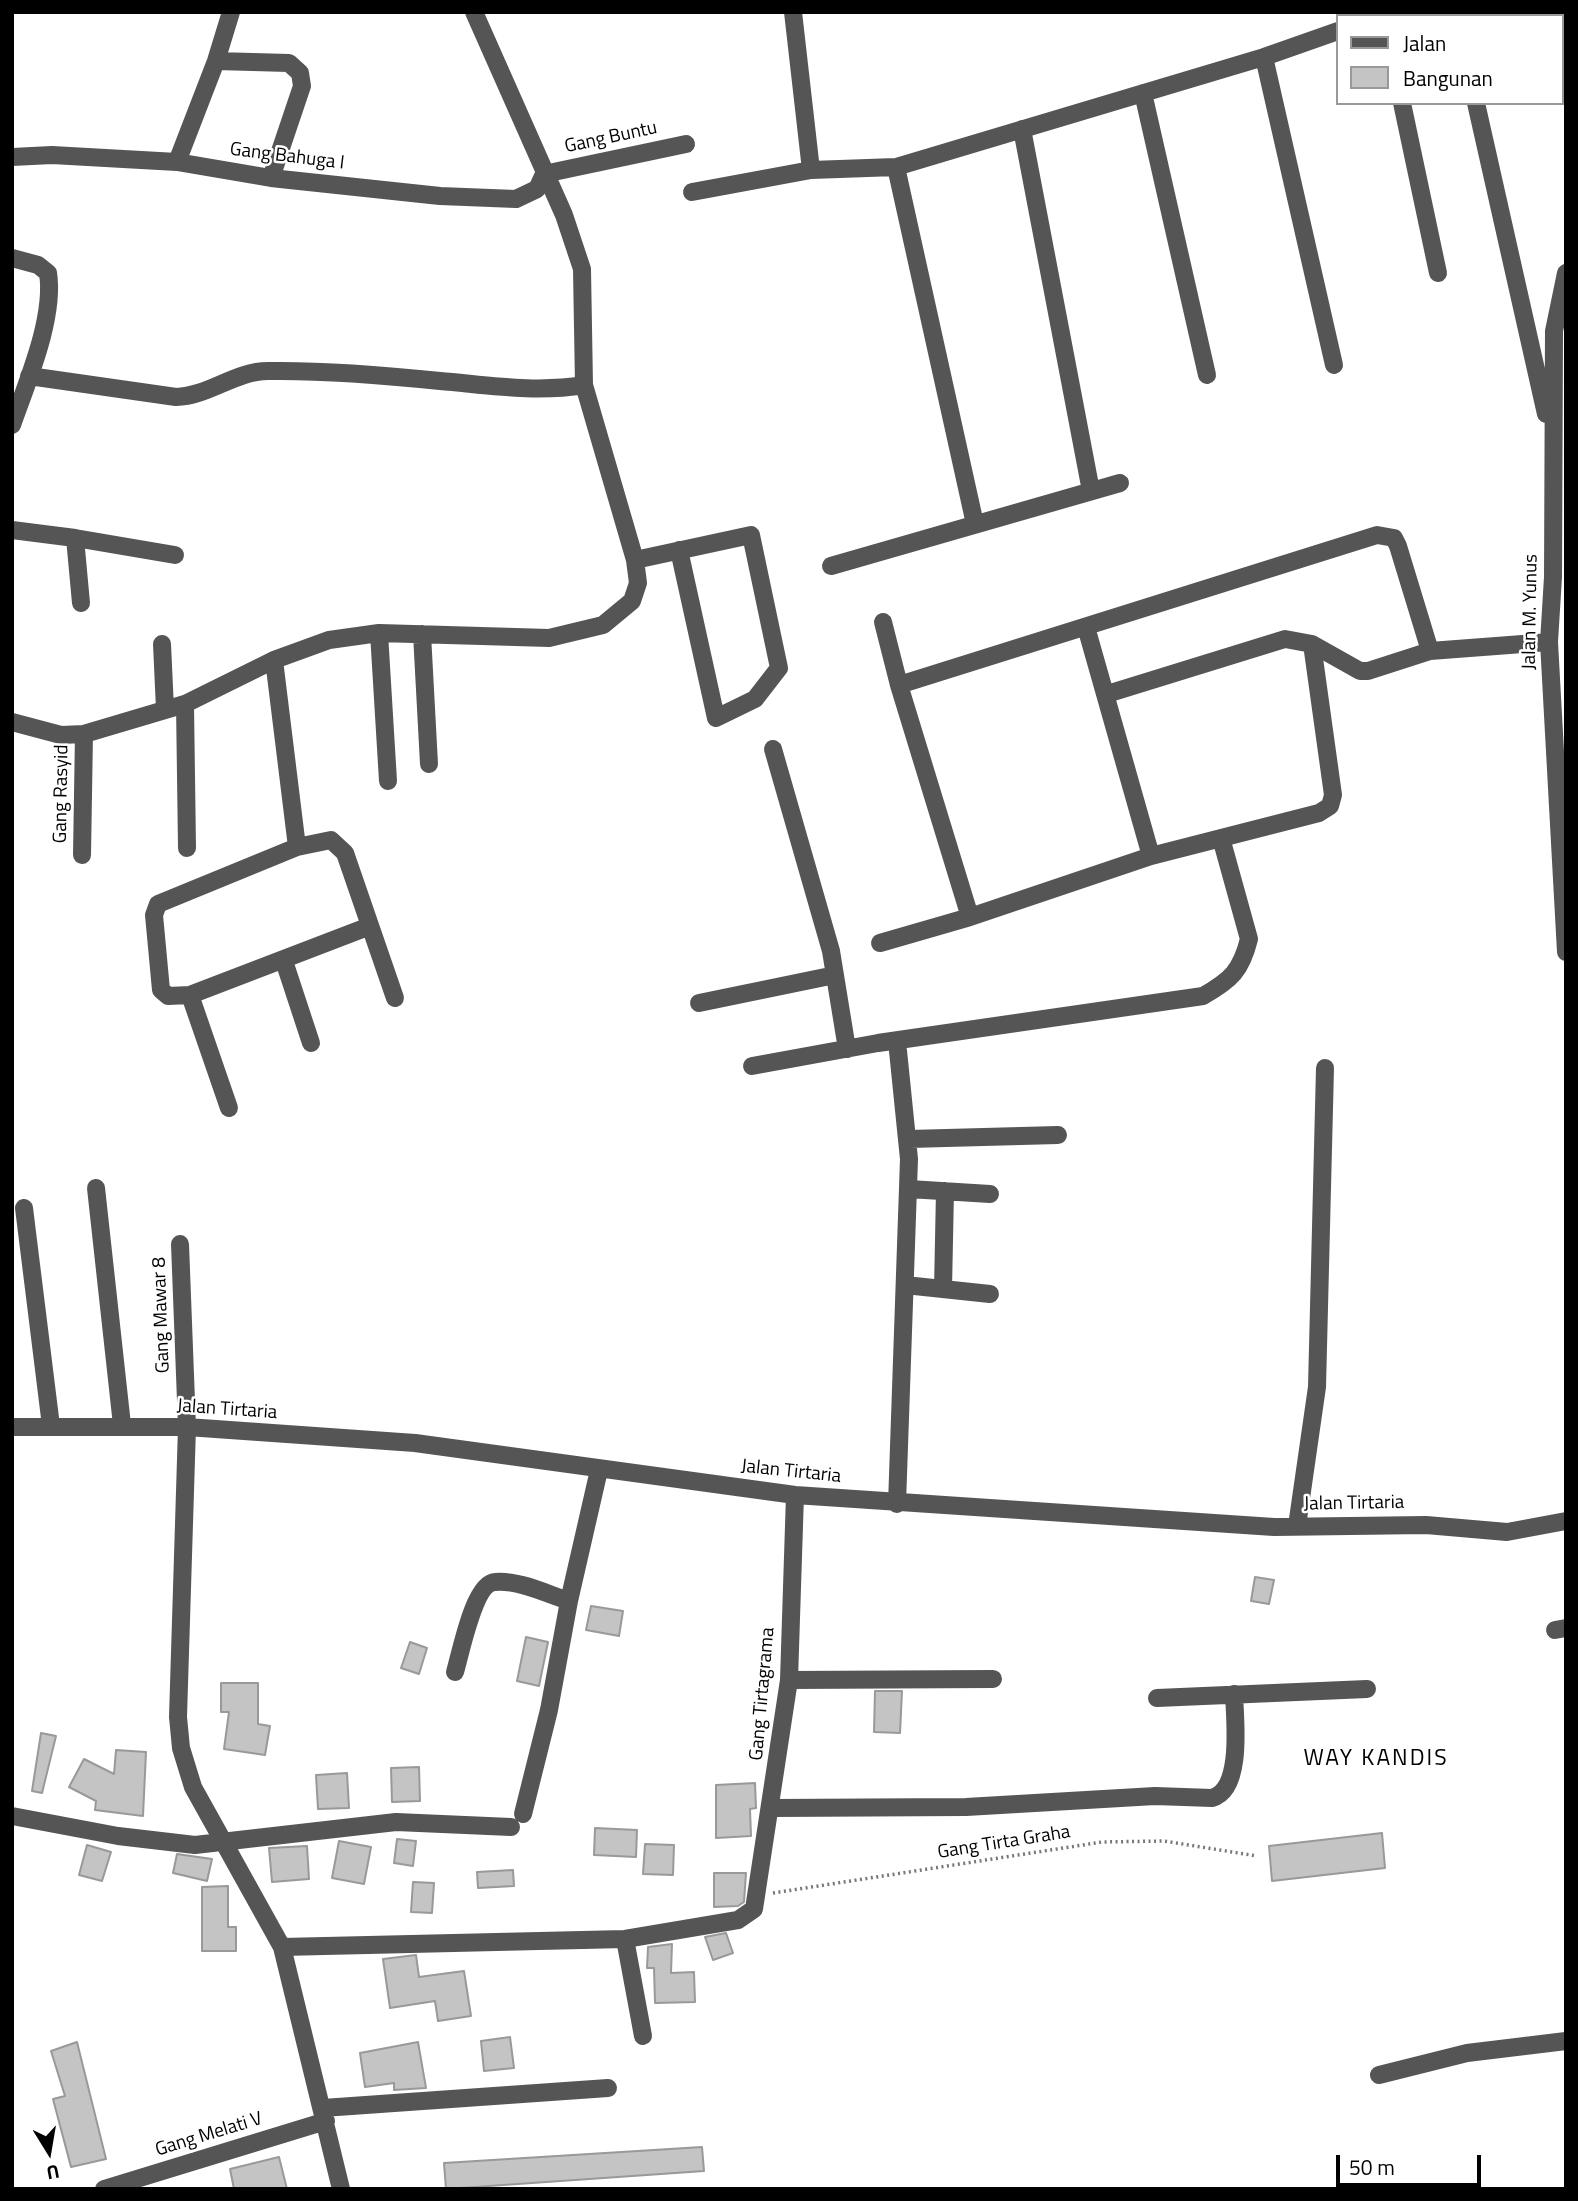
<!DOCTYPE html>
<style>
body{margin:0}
#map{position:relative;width:1578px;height:2201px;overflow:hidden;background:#fff;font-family:"Titillium Web",sans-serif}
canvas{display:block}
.frame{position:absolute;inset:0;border:14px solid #000;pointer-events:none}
.legend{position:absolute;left:1336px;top:14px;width:228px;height:91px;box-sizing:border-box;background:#fff;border:2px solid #999;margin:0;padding:9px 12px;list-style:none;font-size:21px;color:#000}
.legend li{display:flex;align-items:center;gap:14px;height:35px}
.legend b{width:35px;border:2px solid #999}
.north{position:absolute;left:14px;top:2117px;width:70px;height:70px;-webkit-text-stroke:5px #fff;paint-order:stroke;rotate:169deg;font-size:19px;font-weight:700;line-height:28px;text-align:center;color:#000}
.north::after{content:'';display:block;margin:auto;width:24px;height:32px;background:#000;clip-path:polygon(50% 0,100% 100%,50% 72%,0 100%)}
.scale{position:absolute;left:1336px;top:2155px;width:145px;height:32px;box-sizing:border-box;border:4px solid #000;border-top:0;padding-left:9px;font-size:21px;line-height:24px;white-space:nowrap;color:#000;-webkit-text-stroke:5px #fff;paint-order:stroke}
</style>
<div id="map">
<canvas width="1578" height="2201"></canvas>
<div class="frame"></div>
<ul class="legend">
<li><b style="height:9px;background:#555"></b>Jalan</li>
<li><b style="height:19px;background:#c4c4c4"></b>Bangunan</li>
</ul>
<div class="north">U</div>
<div class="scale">50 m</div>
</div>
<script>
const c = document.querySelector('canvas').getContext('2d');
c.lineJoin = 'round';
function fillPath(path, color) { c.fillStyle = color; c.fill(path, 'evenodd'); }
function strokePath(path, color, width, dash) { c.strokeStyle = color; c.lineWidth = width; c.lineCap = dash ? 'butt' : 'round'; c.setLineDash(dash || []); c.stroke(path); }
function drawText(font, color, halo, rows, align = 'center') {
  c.font = font + ' "Titillium Web",sans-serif'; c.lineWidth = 5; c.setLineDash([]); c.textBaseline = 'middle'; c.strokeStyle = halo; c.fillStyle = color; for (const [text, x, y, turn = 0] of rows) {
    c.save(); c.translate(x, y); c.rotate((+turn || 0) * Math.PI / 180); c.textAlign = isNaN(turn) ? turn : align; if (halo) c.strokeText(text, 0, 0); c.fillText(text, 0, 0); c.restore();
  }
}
const building = new Path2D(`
 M1255,1577L1274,1580L1269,1604L1251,1601Z
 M591,1606L623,1611L619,1636L586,1630Z
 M526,1637L548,1642L539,1686L517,1681Z
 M410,1642L427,1648L419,1674L401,1668Z
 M221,1683H258V1724L270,1726L265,1755L224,1749L229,1712H221Z
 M875,1691H902L900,1733L874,1732Z
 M41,1733L56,1736L42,1793L32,1791Z
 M116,1750L146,1752L143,1816L95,1810L96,1801L69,1787L84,1759L114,1774Z
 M419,1767L420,1801L392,1802L391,1768Z
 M347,1773L349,1808L318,1809L316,1775Z
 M755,1783L756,1808L750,1809L751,1836L716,1838V1785Z
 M595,1828L637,1830L636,1857L594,1855Z
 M1382,1833L1385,1868L1272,1881L1269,1846Z
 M397,1839L416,1841L413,1866L394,1863Z
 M339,1841L371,1847L364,1884L332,1878Z
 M645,1844L674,1845L673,1875L643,1874Z
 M87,1845L111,1852L102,1881L79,1875Z
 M307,1846L309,1879L272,1882L269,1848Z
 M177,1854L212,1859L207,1881L173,1873Z
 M513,1870L514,1886L478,1888L477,1872Z
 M714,1873H746L744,1902L738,1906L714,1907Z
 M413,1882L434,1883L432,1913L411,1912Z
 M228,1886V1927H236V1951H202V1887Z
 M726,1933L733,1953L713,1960L705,1937Z
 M672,1944L671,1973L694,1972L695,2002L655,2003L654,1968H647L648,1947Z
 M416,1955L419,1977L464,1971L471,2016L438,2021L435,2001L390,2008L383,1959Z
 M510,2037L514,2068L484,2071L481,2041Z
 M77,2042L106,2159L71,2167L53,2099L65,2096L51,2051Z
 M418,2042L426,2088L394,2090V2083L365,2087L360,2053Z
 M702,2147L704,2171L446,2189L444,2163Z
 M279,2157L287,2189H234L230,2169Z`);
const path = new Path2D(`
 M773,1893L1102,1842L1164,1841L1257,1856`);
const minor = new Path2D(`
 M793,12L811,170
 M1454,12L1455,16
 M1381,16L1392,12
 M1264,57L1334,365
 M216,61L289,63L300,73L302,86L271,178
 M1143,93L1207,375
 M1402,103L1438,273
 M1476,103L1546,414
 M1022,129L1091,491
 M12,157L52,155L177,162L271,178L440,196L516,199L537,189L544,174L686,144
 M177,162L216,61L231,12
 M896,167L975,524
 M692,192L811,170L896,167L1264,57L1338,31
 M12,258L38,265L48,273C55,318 27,382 12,425
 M1566,273L1554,331L1553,577L1549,642L1566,952
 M29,376L176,397C209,396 235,371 268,371C325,370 383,375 440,381C488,385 535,393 584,385
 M12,530L75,538L81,603
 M75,538L175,555
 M635,560L751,535L779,668L755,699L716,718L679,550
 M831,566L1120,483
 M883,622L899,685
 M379,633L388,781
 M422,634L429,764
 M162,644L165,709
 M274,660L297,847
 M1107,694L1285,639L1312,644L1360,671H1368L1430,651L1549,642
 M185,704L187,848
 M12,722L61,735L84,734L185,704L274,660L329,640L379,633L549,638L603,625L632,601L638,583L635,560L584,385L582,269L564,215L474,12
 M773,749L831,951L847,1049
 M82,855L84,734
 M1151,856L1319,813L1330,806L1333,795L1312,644
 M970,917L899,685L1377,535L1394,538L1398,546L1430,651
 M370,926L190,995L168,996L161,990L154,915L158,904L297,847L331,840L345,853L395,998
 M880,943L970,917L1151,856L1086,627
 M284,961L311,1043
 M190,995L229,1108
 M699,1003L835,975
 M897,1041L909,1159L897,1504
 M752,1066L878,1043L1203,996C1231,980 1241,971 1249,939L1221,838
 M909,1139L1058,1135
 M96,1188L122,1425
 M909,1189L990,1194
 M24,1208L51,1426
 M180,1244L187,1427L178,1717L181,1748L193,1787L282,1947L341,2189
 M905,1285L990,1294
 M943,1289L945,1191
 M12,1427H187L415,1443L795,1495L1274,1527L1426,1525L1507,1532L1566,1521
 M1297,1526L1317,1387L1325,1068
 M1555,1630L1566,1628
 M455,1672C461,1652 474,1583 495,1582C519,1580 547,1594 569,1601
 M789,1680L993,1679
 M1157,1698L1367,1689
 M772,1808L966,1807L1155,1796L1212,1798C1243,1790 1235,1720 1234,1694
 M523,1814L549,1710L569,1601L599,1470
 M12,1816L118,1836L195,1845L396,1822L511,1827
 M625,1939L643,2036
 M282,1947L625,1939L738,1920L754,1909L789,1680L795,1495
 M1379,2075L1467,2053L1566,2041
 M323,2108L608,2088
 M104,2189L326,2121`);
const streetNames = [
 ["Gang Buntu",611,138,-12],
 ["Gang Bahuga I",287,157,7],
 ["Jalan M. Yunus",1531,612,-89],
 ["Gang Rasyid",62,794,-89],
 ["Gang Mawar 8",162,1315,-92],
 ["Jalan Tirtaria",227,1410,4],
 ["Jalan Tirtaria",791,1472,6],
 ["Jalan Tirtaria",1354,1504,-1],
 ["Gang Tirtagrama",763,1694,-85],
 ["Gang Tirta Graha",1004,1843,-9],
 ["Gang Melati V",209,2135,-17]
];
const quarterNames = [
 ["WAY KANDIS",1376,1759]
];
fillPath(building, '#c4c4c4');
strokePath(building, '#999', 2);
strokePath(path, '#777', 3.5, [2, 3.5]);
strokePath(minor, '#555', 18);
drawText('19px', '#000', '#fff', streetNames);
c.letterSpacing = '2px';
drawText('23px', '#000', '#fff', quarterNames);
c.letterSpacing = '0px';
</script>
